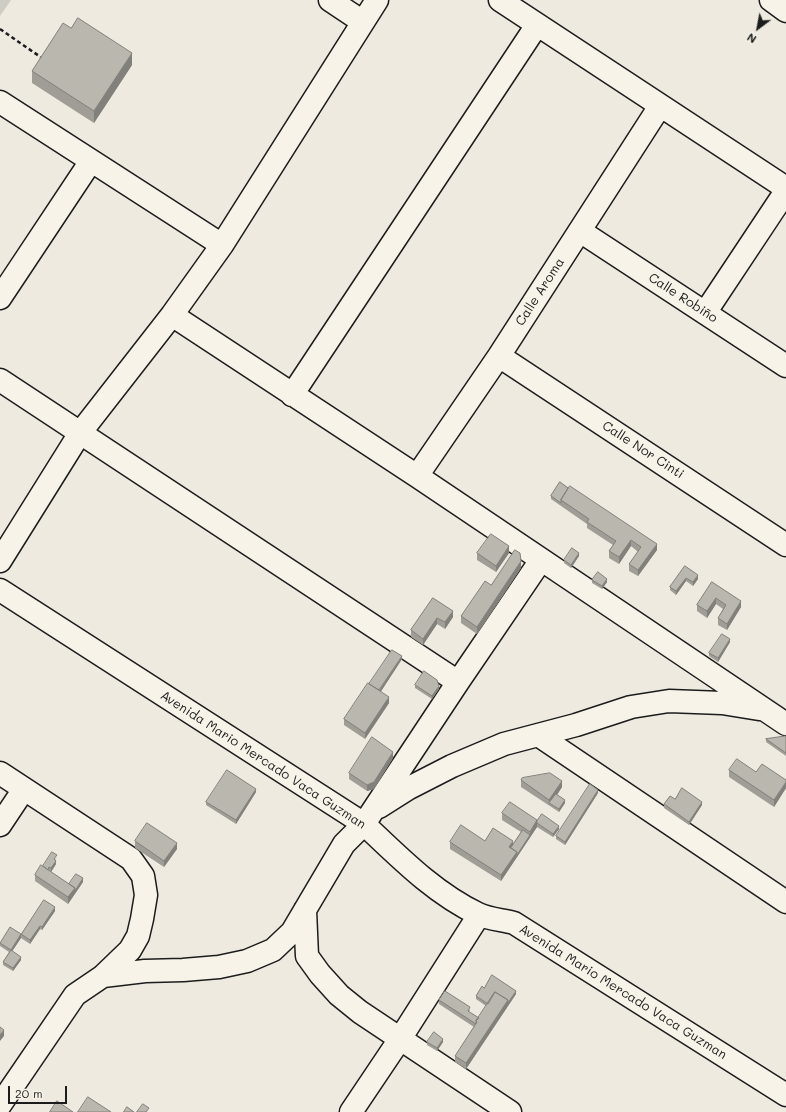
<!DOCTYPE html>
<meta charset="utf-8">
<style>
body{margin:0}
#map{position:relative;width:786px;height:1112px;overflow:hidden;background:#eeeae0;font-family:Mali,sans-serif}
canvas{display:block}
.north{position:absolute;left:738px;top:8px;width:40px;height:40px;-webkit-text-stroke:3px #f7f3e8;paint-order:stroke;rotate:212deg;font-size:11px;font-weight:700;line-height:16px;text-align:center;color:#1c1c1c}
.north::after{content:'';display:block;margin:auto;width:14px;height:18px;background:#1c1c1c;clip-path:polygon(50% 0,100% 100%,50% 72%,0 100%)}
.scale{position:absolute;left:8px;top:1086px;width:59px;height:18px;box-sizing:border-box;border:2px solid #1c1c1c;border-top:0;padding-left:5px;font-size:12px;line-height:14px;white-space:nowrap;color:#1c1c1c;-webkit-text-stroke:3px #f7f3e8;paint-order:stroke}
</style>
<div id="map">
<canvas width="786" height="1112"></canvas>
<div class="north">N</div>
<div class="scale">20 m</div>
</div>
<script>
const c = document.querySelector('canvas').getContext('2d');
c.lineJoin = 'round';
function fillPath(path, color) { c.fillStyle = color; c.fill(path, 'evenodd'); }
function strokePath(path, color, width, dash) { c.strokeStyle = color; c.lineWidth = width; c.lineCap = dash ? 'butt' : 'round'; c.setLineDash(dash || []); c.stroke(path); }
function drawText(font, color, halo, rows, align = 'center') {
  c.font = font + ' Mali,sans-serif'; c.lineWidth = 3.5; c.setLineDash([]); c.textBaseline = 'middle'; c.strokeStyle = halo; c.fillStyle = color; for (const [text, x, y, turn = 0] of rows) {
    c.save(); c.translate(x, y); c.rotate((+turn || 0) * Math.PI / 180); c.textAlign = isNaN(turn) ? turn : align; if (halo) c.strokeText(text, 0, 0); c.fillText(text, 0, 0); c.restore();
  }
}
const green = new Path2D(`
 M0,0H11L0,16Z`);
const path = new Path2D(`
 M0,29L42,58`);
const minor = new Path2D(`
 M330,0L363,22
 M500,0L786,188
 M771,0L786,11
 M0,102L222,245
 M580,231L786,366
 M0,298L91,161
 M705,313L786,191
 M172,315L417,476L786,724
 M499,356L786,545
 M0,380L458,682
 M292,395L537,25
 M417,476L499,356L660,106
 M0,561L80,433L172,315L222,245L377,0
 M0,590L364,824C399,857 434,893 478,914C488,919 503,920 514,923L786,1095
 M538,735L786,902
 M0,773L131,859L143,876L146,895L142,919L138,936L130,950L103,976L75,995L0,1105
 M379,807L409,788L452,766L504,744L576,725L631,707L669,701L722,703L759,709
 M0,825L24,789
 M305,910L307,956L320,974L339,995L360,1012L510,1112
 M103,976L145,971L183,970L219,967L247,961L273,950L292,932L344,844L364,824L458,682L541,560
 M351,1112L400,1039L479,915`);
const wall = new Path2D(`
 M71,28L132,65L94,123L32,83V71Z
 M560,482L657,550L638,576L629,571V564L638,552L631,546L619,564L609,558V551L613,545L587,528V524L551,499V496Z
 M477,553H509L496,572L477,560Z
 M579,556L571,568L564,563V560Z
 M685,566L698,579L693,586L686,581L676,595L670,590V587Z
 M521,568L477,634L461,623V616L491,585Z
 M592,580L607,582L602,589L592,583Z
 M712,582L741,607L727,630L718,625V618L723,609L716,604L707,618L697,611V605Z
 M433,598L453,617L445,629L437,624L423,645L411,637V630Z
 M730,642L718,662L709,656V653Z
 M402,659L381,691L389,703L365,739L344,725V719L369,684Z
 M415,685L439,689L432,699L415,688Z
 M786,736V756L766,742V739Z
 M393,758L374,789L367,791L349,779V773Z
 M729,770L756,772L786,780V788L774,807L729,777Z
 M521,780L562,787L557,795L565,803L559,812L521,787Z
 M256,792L236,824L206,805V802Z
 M598,793L565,845L556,839V836Z
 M664,804L702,805L689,825L664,808Z
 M502,813L537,820L559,829L553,837L537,827L501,881L450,849V842L485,841L513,844L521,832L502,820Z
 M135,841L177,849L164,867L135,848Z
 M57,858L55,860L56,864L51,872L49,871L69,884L83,882L68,904L35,881V875L43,866Z
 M55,911L42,930L40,929L30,944L21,938L12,951L21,960L13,971L3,965V962L9,952L0,946V943L21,934Z
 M484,988L516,994L466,1069L455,1062V1056L474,1027L439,1004V1000L470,1010L469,1012L479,1018L486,1006L476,999V996Z
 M427,1042H443L437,1051L427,1045Z`);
const shadedWall = new Path2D(`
 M132,53V65L94,123V111Z
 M631,540V546L619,564V557Z
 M657,544V550L638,576V570Z
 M509,546V553L496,572V566Z
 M579,553V556L571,568V565Z
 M521,561V568L477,634V627Z
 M698,575V579L693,586V582Z
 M686,578V581L676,595V591Z
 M607,579V582L602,589V586Z
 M716,598V604L707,618V611Z
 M741,601V607L727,630V624Z
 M453,611V617L445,629V622Z
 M437,618V624L423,645V639Z
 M730,639V642L718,662V658Z
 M402,656V659L378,696V693Z
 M439,686V689L432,699V696Z
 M389,697V703L365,739V733Z
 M393,752V758L374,789L367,791V785Z
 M562,781V787L551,804L549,803V800Z
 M786,782V788L774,807V800Z
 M256,789V792L236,824V820Z
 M598,790V793L565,845V842Z
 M565,800V803L559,812V809Z
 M702,802V805L689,825V822Z
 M537,820V827L501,881V875L517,852L530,835V832Z
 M559,826V829L553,837V834Z
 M513,841V847L510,851L509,847Z
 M177,843V849L164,867V861Z
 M56,861V864L51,872V868Z
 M83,878V882L68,904V897L75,888Z
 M55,907V911L42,930V927Z
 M40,926V929L30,944V940Z
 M21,934V938L11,953V950Z
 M21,957V960L13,971V968Z
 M516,991V994L508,1006V1003Z
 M508,1000V1006L466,1069V1063Z
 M4,1030V1036L0,1041V1035Z
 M443,1039V1042L437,1051V1048Z`);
const building = new Path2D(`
 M78,18L132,53L94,111L32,71L63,23L71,28Z
 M560,482L568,488L561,500V503L551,496Z
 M570,486L657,544L638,570L629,564L641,547L631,540L619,557L609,551L616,541L587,522L589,519L561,500Z
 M491,534L509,546L496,566L477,553Z
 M572,548L579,553L571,565L564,560Z
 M515,550L520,553L521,561L477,627L461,616L485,581L491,585Z
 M685,566L698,575L693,582L686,578L676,591L670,587Z
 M598,572L607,579L602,586L592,580Z
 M712,582L741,601L727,624L718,618L726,605L716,598L707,611L697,605Z
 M433,598L453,611L445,622L437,618L423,639L411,630Z
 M722,634L730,639L718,658L709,653Z
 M392,650L402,656L379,690L369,684Z
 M424,671L437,680L439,686L432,696L415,685Z
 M368,683L389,697L365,733L344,719Z
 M785,736H786V753L766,739Z
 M372,737L393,752L374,782L367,785L349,773Z
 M737,759L756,772L762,764L786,780V782L774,800L729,770Z
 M227,770L256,789L236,820L206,802Z
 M550,773L562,781L549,800L521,780L522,778Z
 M590,784L598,790L565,842L556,836Z
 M682,788L702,802L689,822L664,804L670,796L675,799Z
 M556,794L565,800L559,809L549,803Z
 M510,802L537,820L530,832L502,813Z
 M542,814L559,826L553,834L537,823V821Z
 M147,823L177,843L164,861L135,841Z
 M461,825L485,841L493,828L513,841L509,847L517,852L501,875L450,842Z
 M523,830L530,835L517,855V852L511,848Z
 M52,852L57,855L54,859L56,861L51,868L49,867L48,870L43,866Z
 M41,865L75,888L68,897L35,875Z
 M76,874L83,878L75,891V888L69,884Z
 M44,900L55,907L42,927L40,926L30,940L21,934L11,950L21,957L13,968L3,962L11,950L0,943L10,927L21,934Z
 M492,975L516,991L508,1003V1000L495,992L488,1004L476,996L482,986L484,988Z
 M445,991L470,1007L468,1011L479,1018L476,1021V1024L439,1000Z
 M495,992L508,1000L466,1063L455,1056L477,1022L476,1021Z
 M0,1027L4,1030L0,1035Z
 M434,1032L443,1039L437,1048L427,1042Z
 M88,1097L111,1112H78Z
 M57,1101L73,1112H50Z
 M143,1104L149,1108L146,1112H137Z
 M127,1107L134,1112H124Z`);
const streetNames = [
 ["Calle Aroma",540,292,-57],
 ["Calle Robiño",683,298,33],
 ["Calle Nor Cinti",643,450,33],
 ["Avenida Mario Mercado Vaca Guzman",263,760,33],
 ["Avenida Mario Mercado Vaca Guzman",623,992,32]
];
fillPath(green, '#cfccc3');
strokePath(minor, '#1c1c1c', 25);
strokePath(path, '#1c1c1c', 2.5, [4, 3]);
strokePath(minor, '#f7f3e8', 22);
fillPath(wall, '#a09d96');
fillPath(shadedWall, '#82807a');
fillPath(building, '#bab7af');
strokePath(building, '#82807a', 1);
drawText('13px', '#1c1c1c', '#f7f3e8', streetNames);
</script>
